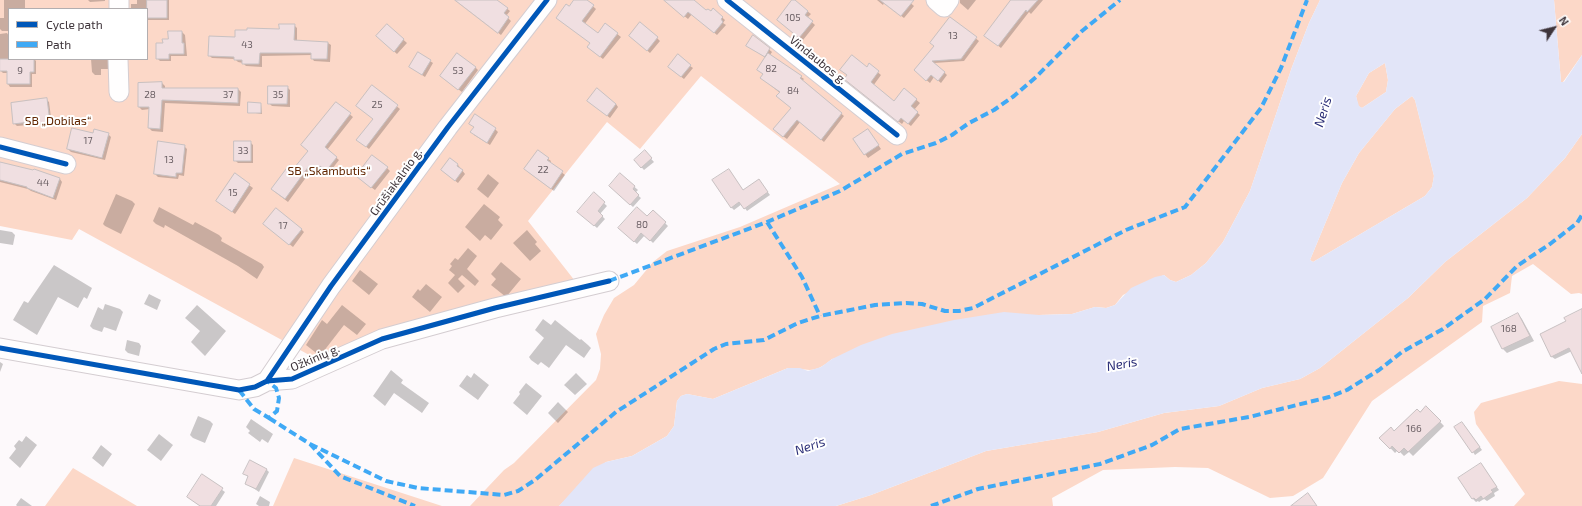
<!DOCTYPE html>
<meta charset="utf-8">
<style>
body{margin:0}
#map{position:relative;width:1582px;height:506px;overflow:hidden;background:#fdf9fb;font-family:"Exo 2",sans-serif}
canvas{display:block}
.legend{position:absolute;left:8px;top:8px;width:140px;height:52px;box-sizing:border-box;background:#fff;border:1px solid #b2aeb0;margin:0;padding:5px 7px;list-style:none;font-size:12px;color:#3e343a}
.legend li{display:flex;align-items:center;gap:8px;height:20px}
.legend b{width:20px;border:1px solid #b2aeb0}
.north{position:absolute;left:1534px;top:8px;width:40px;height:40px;-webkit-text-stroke:3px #fff;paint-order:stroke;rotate:55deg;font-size:11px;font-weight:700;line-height:16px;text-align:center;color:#3e343a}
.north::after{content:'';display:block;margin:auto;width:14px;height:18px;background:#3e343a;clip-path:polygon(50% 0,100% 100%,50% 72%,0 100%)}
</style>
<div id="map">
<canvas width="1582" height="506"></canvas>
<ul class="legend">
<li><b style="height:5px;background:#0057b8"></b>Cycle path</li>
<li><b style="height:5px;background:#3fa9f5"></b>Path</li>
</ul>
<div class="north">N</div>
</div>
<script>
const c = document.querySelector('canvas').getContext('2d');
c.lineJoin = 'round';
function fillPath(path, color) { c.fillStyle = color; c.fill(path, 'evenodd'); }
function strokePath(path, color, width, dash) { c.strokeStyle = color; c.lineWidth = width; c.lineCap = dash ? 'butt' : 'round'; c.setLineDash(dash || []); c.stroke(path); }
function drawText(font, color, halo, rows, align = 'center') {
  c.font = font + ' "Exo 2",sans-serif'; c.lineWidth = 4; c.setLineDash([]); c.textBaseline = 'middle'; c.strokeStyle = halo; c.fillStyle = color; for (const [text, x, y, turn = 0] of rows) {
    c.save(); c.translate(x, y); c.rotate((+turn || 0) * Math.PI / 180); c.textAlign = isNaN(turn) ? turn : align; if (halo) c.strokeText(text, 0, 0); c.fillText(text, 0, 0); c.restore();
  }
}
const green = new Path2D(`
 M0,0H1320L1309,23L1292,67L1250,191L1223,242L1206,263L1191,275L1176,282L1170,280L1164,275L1123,295L1115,305L1106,308L1095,307L1072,314L1039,315L832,359C813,375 810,369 788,368L713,399L687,394L681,396L677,401L674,426L667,436L632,456L606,462L559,506H470L504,470L514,463L596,380L600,369L601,354L596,334L604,315L614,298L634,285L653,262L667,251L740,227L840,184L701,76L640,149L607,122L528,221L575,281L322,362L79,229L72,240L0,226ZM9,9H147V59H9Z
 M1554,0H1582V55L1563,82H1561Z
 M1385,63L1388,80L1386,92L1362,108L1358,106L1356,96L1369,73Z
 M1412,96L1415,100L1434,176L1432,187L1425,196L1313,262L1310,260L1342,183L1359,153L1395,109Z
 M1582,134V294L1579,293L1571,294L1533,264L1512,276L1510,293L1483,306L1482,322L1372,401L1323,478L1293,496L1270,498L1208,468L1175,467L1103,470L1052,498L1053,506H836L871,495L986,451L1098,432L1164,413L1219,406L1262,388L1300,379L1320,368L1408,298L1445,262L1527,198L1565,158Z
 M1559,381L1582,384V506H1514L1525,494L1476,424L1474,412L1481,403Z
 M294,458L442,506H273Z
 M73,468L137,506H45Z`);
const water = new Path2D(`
 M1320,0H1554L1561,82H1564L1582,55V134L1565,158L1527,198L1445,262L1408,298L1320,368L1300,379L1262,388L1219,406L1164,413L1098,432L986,451L871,495L836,506H559L593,468L606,462L632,456L667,436L674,426L677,401L681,396L687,394L713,399L788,368H800L808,371L821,367L832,359L861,345L892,334L954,320L1004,312L1039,315L1072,314L1095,307L1106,308L1115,305L1131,288L1155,277L1164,275L1170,280L1176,282L1191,275L1206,263L1223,242L1250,191L1292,67L1309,23ZM1385,63L1388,80L1386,92L1362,108L1359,106L1356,96L1369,73ZM1412,96L1415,100L1434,176L1432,187L1425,196L1313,262L1310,260L1342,183L1359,153L1395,109Z`);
const shadow = new Path2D(`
 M4,0H25V8L9,9V31H2L0,29V18H4Z
 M88,0H105V1L90,2Z
 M137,0H169V20H147V9H131V4H137Z
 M455,0H496L510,11L506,16L511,21L501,35Z
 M575,0H586L596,9L584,25L598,35L606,25L621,37L603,59L591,50V44L570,8Z
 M665,0H692L706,12L711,13L714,10L725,20L723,23L726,25L717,35L692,14L688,19Z
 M793,0L811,14L807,18L815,25L803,40L781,23Z
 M877,0H907L914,6L904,18L884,3L883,5Z
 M960,0H976L968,10L960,3Z
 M1013,0H1043L1031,14L1029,12L1001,48L988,38Z
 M950,18L979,41L964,61L934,63L947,75L941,83L934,77L930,83L918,73Z
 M294,25L297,28V41L328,43L331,45L330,62L314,61L312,58V55L262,56V67L246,66L243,63L238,62L235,59L212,58L209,55L236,38L280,30Z
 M387,25L407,43L397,54L377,36Z
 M182,32L185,35L187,56H171V61H160L157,58L164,44Z
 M7,33L9,36V59H34L36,61V74H32V87H10L8,84V73H3L0,70V34Z
 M753,36L772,52L770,55L801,77L804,79L802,81L844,116L824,142L800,122L787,139L777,132L792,108L780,93L764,80V75L758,70L766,58L748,46Z
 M633,38H657L660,41L650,53Z
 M91,59H108V69H101V75H95L92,72Z
 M430,61L433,63L425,77L410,67Z
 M869,65L881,75L873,86L894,103L905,90L920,103L914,110L920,115L911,126L904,121L902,124L848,81V76L841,70L867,68Z
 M690,66L693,68L684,79L672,70Z
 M475,67L478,70L462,92L444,79Z
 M162,83L165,86V89H238L241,92L240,106L165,103L163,132L152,131L149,128L150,109L142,110L139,107Z
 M372,86L400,109L369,149L360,142L374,119Z
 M287,87L290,90V107L272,106L269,103Z
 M46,99L49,102L52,125L43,127L40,124L17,126L14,123Z
 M336,103L353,117L327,150L339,160L329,173L323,168L319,173L313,168L288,202L275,192L309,151Z
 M591,103L616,104L618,107L610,118Z
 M261,104L262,114L249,112Z
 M475,127L495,129L498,132L490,145L474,135Z
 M870,133L881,149L868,158L854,139Z
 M108,134L111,137L105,160L71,152L68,149L94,135Z
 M250,142L253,145V163H238L235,160Z
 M184,146L187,149L184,176L179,175L178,179L158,177L155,174Z
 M538,151L548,159L551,161L550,163L565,175L554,191L528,172Z
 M645,152L654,162L644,170L635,160Z
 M450,159L458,165L465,174L458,183L445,173Z
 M0,163L60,179L62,182L56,200L31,191L28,189L0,182Z
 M387,168L390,171L375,190L360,179Z
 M488,174L499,183L488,198L477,189Z
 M620,174L638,190L635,193L641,198L633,207L610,186Z
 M235,175L253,188L235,214L218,201Z
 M759,180L770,195L747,211L742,204L734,210L731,207L743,191Z
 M116,194L132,201L135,204L121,234L105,226L103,224Z
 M594,194L607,206L600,214L605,219L597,228L581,214Z
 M484,204L500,217L498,220L503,225L491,240L485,235L480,241L465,227Z
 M159,207L193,225L195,222L219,235L222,238L221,241L262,264L264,267L257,279L238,266L165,225L164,228L156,224L153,221Z
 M647,218L665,223L668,226L653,243L645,235L637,244L622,230Z
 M268,227L301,229L304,232L293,247Z
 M0,230L12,232L15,235L13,245L0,243Z
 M527,230L537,242L535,244L541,251L530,261L513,243Z
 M468,248L477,256L467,269L479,281L475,286L462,275L458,279L465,286L458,293L448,283L455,275L449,270L452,266L450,264L455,258L458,260Z
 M501,262L521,279L506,297L491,285L496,279L491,274Z
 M54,265L92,288L87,299L84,297L78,308L58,297L37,335L13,320L24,301L28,303Z
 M360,270L378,284L369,295L352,281Z
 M426,284L442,297L430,312L412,297L418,289L420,291Z
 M149,294L161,300L157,310L144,304Z
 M105,304L120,309L123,312L116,331L104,327L102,332L93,329L90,326L98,307L103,310Z
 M197,305L226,331L205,356L191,342L200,331L185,318Z
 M342,305L366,324L357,335L344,325L320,356L306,345L322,320L327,324Z
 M1582,310V362L1572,351L1555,359L1552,357L1541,334L1567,322Z
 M1518,314L1522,319L1534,341L1507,353L1502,348Z
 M543,319L551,325L555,320L580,340L581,339L588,345L591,348L584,358L566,345L549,368L541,362L538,365L531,360L529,357L544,338L535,330Z
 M127,340L139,343L141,346L139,356L128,353L125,350Z
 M0,362L3,364L0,372Z
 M391,370L403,380L401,383L429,403L422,413L394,393L385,406L373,396Z
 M474,373L489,385L478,400L459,386L467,375L471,378Z
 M576,373L587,384L575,395L564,385Z
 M526,383L542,396L527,415L513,403L520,394L519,392Z
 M558,402L568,412L558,423L548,413Z
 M1426,407L1444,426L1413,456L1409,452L1404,456L1398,450L1395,453L1381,438L1394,432Z
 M198,416L210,421L213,424L205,443L193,438L190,435Z
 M251,419L273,434L268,443L262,439L260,442L248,433L250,431L246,427Z
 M1465,426L1482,450L1475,455L1473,452Z
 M159,434L173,445L161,461L147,450Z
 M26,436L37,445L20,468L9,458L16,449L14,446L19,440L22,442Z
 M101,445L112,454L103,467L92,458Z
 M1481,464L1499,490L1494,493L1495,496L1487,501L1484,499L1479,502L1478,501L1476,502L1473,499L1459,478Z
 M266,469L269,472L259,492L246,483L249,477L245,474Z
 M203,476L225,492L216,506H200L188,497Z
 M260,496L270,502L269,506H259L256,504Z
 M21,498L32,506H17L16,505Z`);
const building = new Path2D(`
 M147,0H167V18H147Z
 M455,0H497L508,8L504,13L509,17L498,33Z
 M574,0H587L594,5L582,21L598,33L605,23L618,33L600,57L587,47L590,43L556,18L566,4L569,6Z
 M664,0H694L706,10L708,9L711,11L713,8L723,17L721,19L723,22L714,33L688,12L684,17Z
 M792,0H795L808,11L805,15L813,21L799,38L777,20Z
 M880,0H914L901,16Z
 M1011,0H1038L1027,12L1026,10L998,46L984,36Z
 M950,17L977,37L961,59L932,61L945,72L938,81L931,75L926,81L914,70L934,46L930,43Z
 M640,22L658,37L647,51L629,36Z
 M279,24H295L294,40L328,42L327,59H311V53H260L259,64H242V60H234V57L208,56L209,36L235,37V30H247V28L279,29Z
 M387,24L404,39L394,52L376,36Z
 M168,31H182V43H184V54H169V59H156V43H163L162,39H168Z
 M753,35L770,48L765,57L746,46Z
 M418,52L431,60L422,75L409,67Z
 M457,53L476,67L458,90L440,76Z
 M768,53L802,76L800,78L842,113L821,140L797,120L783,137L773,129L791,108L776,96L780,92L760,78L763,74L757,70Z
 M678,54L691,65L681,77L668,67Z
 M852,55L867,67L869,63L879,71L871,82L894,101L904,88L917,99L911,106L918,112L908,124L901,118L898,122L844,79L847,75L840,70Z
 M0,59H34V72H30V84H7V71H0Z
 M162,82V88H238V103L162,100L160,129L148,128L149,107H138V83Z
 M372,85L398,105L366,147L356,140L373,119L356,106Z
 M268,86H288L287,104H268Z
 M597,88L616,104L607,116L587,101Z
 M47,98L50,123L39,124L38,121L13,124L11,103Z
 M248,102L261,103V113H248Z
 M336,102L351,113L325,147L337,157L326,171L320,166L316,171L309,166L285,199L271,189L289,165L294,168L308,151L301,145Z
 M475,114L496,128L487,143L470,132L474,127L469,124Z
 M72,128L93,133L94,129L109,133L102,158L67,149Z
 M868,129L879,145L864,155L853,139Z
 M158,141L185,145L182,173H176V177L154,174Z
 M234,141H251V161H234Z
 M538,150L549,158L547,160L563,171L551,189L524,169Z
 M645,150L652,158L641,168L634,160Z
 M372,155L388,167L371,188L356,176Z
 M450,158L458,164L457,166L463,170L455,181L441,170Z
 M0,162L33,170L34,169L60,178L53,198L27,188V187L0,180Z
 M729,169L743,190L759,179L768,192L744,209L739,202L731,208L712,180Z
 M235,173L250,184L232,212L216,201Z
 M620,173L635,186L633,189L639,195L630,205L609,186Z
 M594,192L605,202L598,211L603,216L594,226L577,212Z
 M637,207L647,216L653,210L666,222L650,241L641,233L634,242L618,228Z
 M276,208L302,229L289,245L263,224Z
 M1582,309V374L1569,348L1551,357L1540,334L1566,321L1564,318Z
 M1518,313L1530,336L1502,349L1491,327Z
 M1426,406L1441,421L1408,452L1404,448L1399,453L1392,446L1390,449L1379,438L1391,427L1394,431L1417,409L1420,412Z
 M1462,422L1480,447L1472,453L1454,427Z
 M250,460L267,469L256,489L245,484L248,476L243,474Z
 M1481,463L1497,487L1491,490L1493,492L1483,499L1481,496L1476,500L1474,498L1472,499L1458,478Z
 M202,474L223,488L211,506H200L187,497Z
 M1308,493L1317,506H1291Z`);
const minor = new Path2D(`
 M727,0L897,135
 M936,0L944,7L949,0
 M119,9V0
 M118,59L119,92
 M0,147L66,164
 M0,348L239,390L255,387L267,381L292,379L382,339L495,308L609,281
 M267,381L331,286L448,127L547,0`);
const quiet = new Path2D(`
 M767,222L802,277L820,316
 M609,281L767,222L840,191L902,154L936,143L952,135L969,123L994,110L1014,96L1036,77L1082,31L1120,0
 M239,390L254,409L269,418L277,411L279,398L276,388L267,381
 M269,418L310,444L340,476L415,506
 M310,444L386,481L418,488L504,495L518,491L535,480L616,412L714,349L726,344L764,340L798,323L820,316L875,305L906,303L922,304L945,311H959L973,308L1126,230L1185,207L1261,108L1281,68L1307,0
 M931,506L978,489L1100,464L1152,445L1180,429L1249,417L1329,397L1347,390L1379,370L1402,352L1443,329L1485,299L1517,266L1550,244L1577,223L1582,215`);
const cycleway = new Path2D(`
 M727,0L897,135
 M0,147L66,164
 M0,348L239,390L255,387L267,381L292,379L382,339L495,308L609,281
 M267,381L331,286L448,127L547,0`);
const numberNames = [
 ["105",793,18],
 ["13",953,36],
 ["43",247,45],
 ["82",771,69],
 ["9",20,71],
 ["53",458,71],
 ["84",793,91],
 ["28",150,95],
 ["37",228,95],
 ["35",278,95],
 ["25",377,105],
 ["17",88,141],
 ["33",243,151],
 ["13",169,160],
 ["22",543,170],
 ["44",43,183],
 ["15",233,193],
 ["80",642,225],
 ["17",283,226],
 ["168",1509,329],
 ["166",1414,429]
];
const streetNames = [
 ["Vindaubos g.",818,60,39],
 ["Grūšiakalnio g.",396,182,-54],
 ["Ožkinių g.",315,358,-23]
];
const parkNames = [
 ["SB „Dobilas“",58,121],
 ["SB „Skambutis“",329,171]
];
const waterNames = [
 ["Neris",1323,112,-73],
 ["Neris",1122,364,-10],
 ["Neris",810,446,-19]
];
fillPath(green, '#fcd8c8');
fillPath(water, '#e2e5f8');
fillPath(shadow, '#0003');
fillPath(building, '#f0dfe1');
strokePath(building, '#c8c1c2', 1);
strokePath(minor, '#d4cdd1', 21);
strokePath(minor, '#fffefe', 19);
strokePath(quiet, '#3fa9f5', 4, [8, 4]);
strokePath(cycleway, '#0057b8', 5);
drawText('10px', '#6a5f64', null, numberNames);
drawText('12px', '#3e343a', '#fff', streetNames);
drawText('12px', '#612600', '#fff', parkNames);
drawText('italic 13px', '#2b2e77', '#fff', waterNames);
</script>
